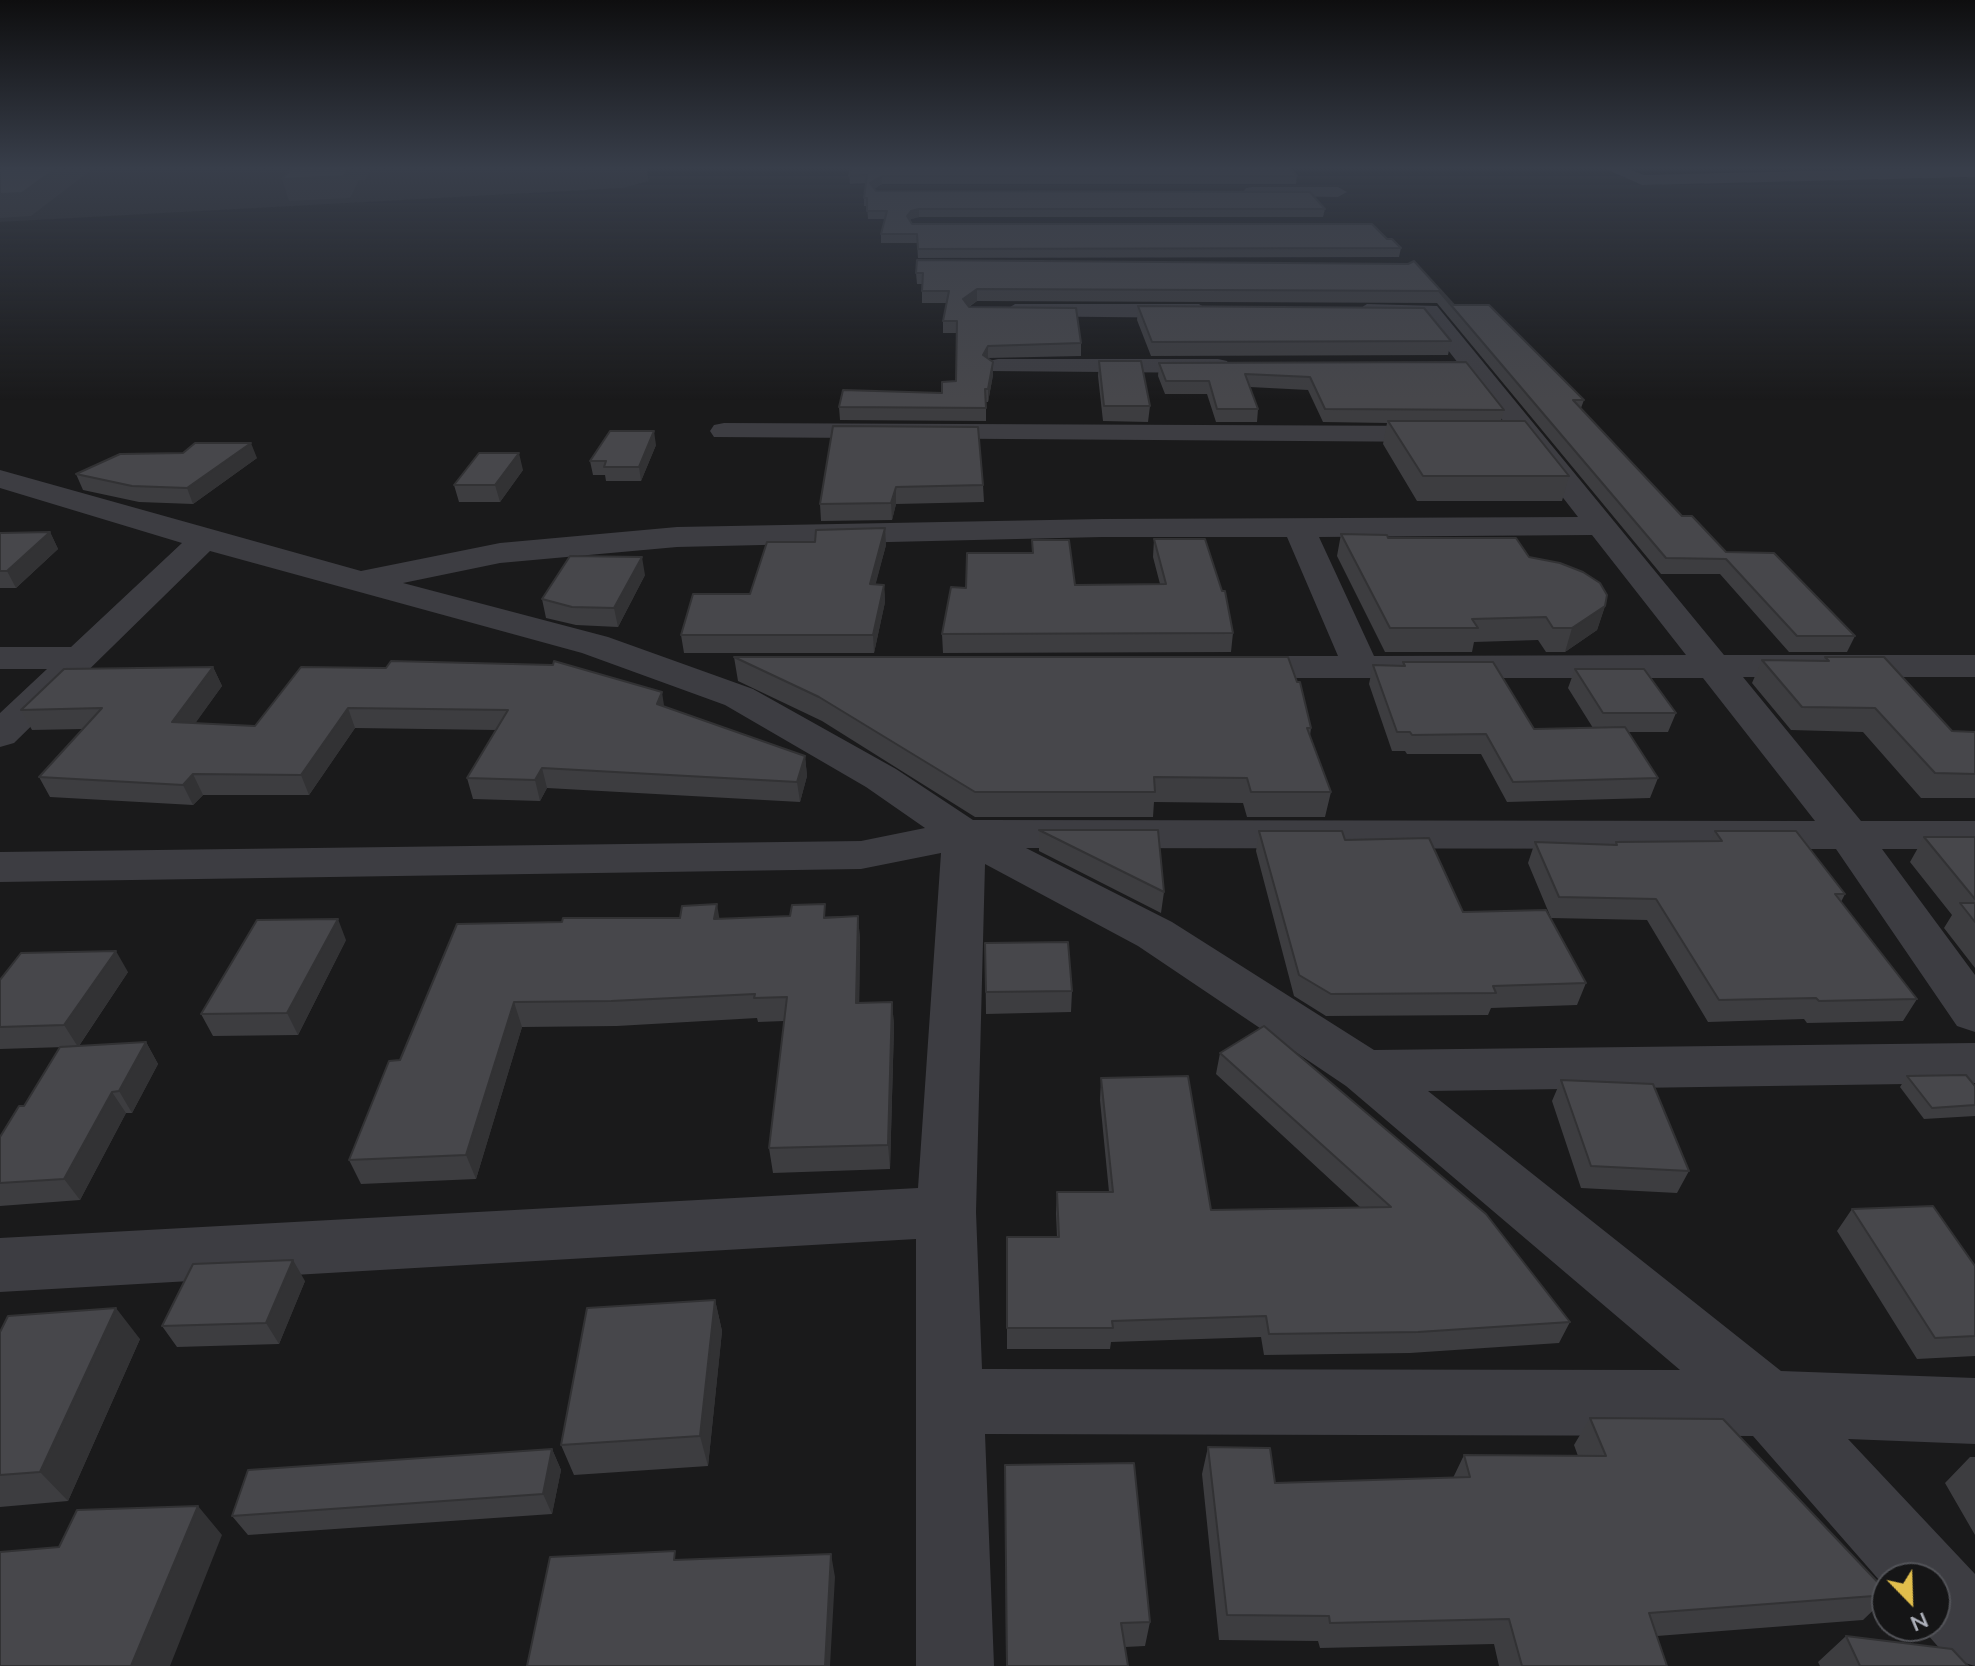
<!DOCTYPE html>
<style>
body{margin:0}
#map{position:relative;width:1975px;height:1666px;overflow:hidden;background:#1a1a1b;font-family:Mulish,sans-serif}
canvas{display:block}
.north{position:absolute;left:1871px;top:1562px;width:80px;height:80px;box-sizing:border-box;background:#151516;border:2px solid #525358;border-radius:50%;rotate:157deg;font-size:22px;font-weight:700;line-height:32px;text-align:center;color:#adb0ba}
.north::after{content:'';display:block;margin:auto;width:28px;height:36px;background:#e1be4c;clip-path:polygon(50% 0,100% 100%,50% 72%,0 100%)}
</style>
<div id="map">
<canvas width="1975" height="1666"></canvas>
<div class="north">N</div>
</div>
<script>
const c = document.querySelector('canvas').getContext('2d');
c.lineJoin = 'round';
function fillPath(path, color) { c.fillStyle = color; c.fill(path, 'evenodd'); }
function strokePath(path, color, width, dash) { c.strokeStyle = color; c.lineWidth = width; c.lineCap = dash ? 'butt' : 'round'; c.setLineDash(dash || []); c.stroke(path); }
const built = new Path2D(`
 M0,167H646L649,181L623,188L0,222Z`);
const minor = new Path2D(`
 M1601,167H1623L1644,175L1975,167V177L1642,185Z
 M1252,187H1338L1347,192L1338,197L1246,196L1243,192L1246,188Z
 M1015,304H1199L1210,311L1199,318L1007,316L1004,311Z
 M1367,304L1437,306L1724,655H1975V677H1743L1861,821H1975V849H1882L1975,975V1032L1957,1026L1836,849L1026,848L1172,922L1374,1050L1975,1043V1083L1428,1091L1781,1371L1975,1378V1444L1848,1439L1975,1574V1666L1948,1658L1920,1626H1935V1578H1887V1589L1753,1436L985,1434L994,1666H916V1239L0,1292V1238L918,1188L941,853L861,869L0,882V852L861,841L925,828L866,787L725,705L582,653L210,551L14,743L0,747V713L47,669H0V647H71L182,543L0,488V470L361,571L500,543L677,527L1102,519L1578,517L1423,318L1359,316L1356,311ZM1592,535L1686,655L1374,656L1319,537ZM1102,537H1287L1338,656H1233L1220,659L1214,667L1220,675L1233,678H1703L1815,821L973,820L896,769L753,689L608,637L403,583L500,563L677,547ZM985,864L1138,946L1346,1086L1680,1370L982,1369L976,1212Z
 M998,359H1218L1227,361L1230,366L1227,371L1218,373L989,371L986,366L989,361Z
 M724,423L1445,426L1455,428L1459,434L1455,440L1445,442L714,437L710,431L714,425Z`);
const wall = new Path2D(`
 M849,176H1297L1296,184H882L874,189L876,191L1325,209L1323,217H919L911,219L910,221L912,224L1387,239L1401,248L1399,257L918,258L917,243H881V234L885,219H868L867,206H864V198L866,183L850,184Z
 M1408,264L1454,305L1584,400L1581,408L1682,516L1726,552L1855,636L1847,652H1789L1720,574H1661L1437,303L977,301L969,307L1081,343V356L988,358L993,375L988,402H986V421L840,420L839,407L942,393L956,381L957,333H943V321L947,303H922V284H917L916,273Z
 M1138,306L1451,341L1448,355L1151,356L1137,320Z
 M1099,361L1150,406L1148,422L1103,421L1098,376Z
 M1466,362L1504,410L1501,421L1569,476L1562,501H1417L1383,444L1387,423L1323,422L1308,390L1250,387L1258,409L1257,422H1216L1207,394H1165L1158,376L1159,363Z
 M833,426L983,485L984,502L896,504L892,520L821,521L820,504Z
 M656,445L641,481H606L605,475H593L590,461Z
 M257,458L193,504L139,502L83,490L76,474Z
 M523,470L500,502H459L454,485Z
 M885,528L886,545L875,585H884L885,602L874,653H684L681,635L750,594L815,542Z
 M50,532L58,549L16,588H0V533Z
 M1341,534L1529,557L1605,606L1597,630L1565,652H1546L1538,640L1474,642L1472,652H1385L1337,556Z
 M1154,539L1233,633L1231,652L943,653L942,634L966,588L1032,553V540L1075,585L1160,584L1153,557Z
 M645,575L618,627L576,625L546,618L542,599Z
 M734,657L1311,728L1310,736L1331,792L1325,817H1247L1243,803L1154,802L1153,817H975L822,721L738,681Z
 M1825,657L1952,731L1975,732V798H1921L1863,732L1791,730L1752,683L1762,660L1823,661Z
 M1403,662L1534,729L1593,728L1568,688L1575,669L1676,713L1668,732H1628L1658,778L1650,798L1507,802L1481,754H1407L1405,751H1392L1369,684L1373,665L1402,666Z
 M213,667L222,686L195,723L255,726L301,667L664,707L805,756L807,776L800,802L547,788L540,801L473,799L467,778L496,730L355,728L309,795H203L193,805L50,797L39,777L83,729L32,730L21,710Z
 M1039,830L1164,892L1161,913L1039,851Z
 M1259,831L1345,840L1463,912L1586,983L1577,1005L1491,1008L1488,1015L1326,1016L1294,996L1256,851Z
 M1715,831L1845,894L1841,902L1917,999L1903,1021L1807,1023L1804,1019L1708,1022L1647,920L1551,918L1528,863L1535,842L1615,845L1616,842L1711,841Z
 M1924,837H1975V968L1944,928L1952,915L1910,862Z
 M858,916L860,940L859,1002H892L894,1026L890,1169L773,1173L769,1148L784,1021L758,1022L757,1018L617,1026L522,1027L476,1179L361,1184L349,1160L400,1060L457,924Z
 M346,940L298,1035L213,1036L201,1014Z
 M985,943L1072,991L1071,1012L986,1014Z
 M128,972L79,1046L146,1042L158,1064L132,1113H126L80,1200L0,1206V1137L24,1106L65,1047L0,1049V980Z
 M1220,1053L1570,1322L1559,1343L1410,1353L1264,1355L1261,1337L1111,1342L1110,1349H1007V1237H1057L1056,1213L1057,1192H1109L1100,1100L1101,1078L1211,1210L1361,1208L1216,1074Z
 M1907,1076L1975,1086V1116L1924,1119L1900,1087Z
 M1561,1080L1689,1171L1677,1193L1581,1188L1552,1101Z
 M1852,1209L1975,1266V1356L1917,1359L1837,1231Z
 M305,1281L279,1344L177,1347L162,1326Z
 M715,1300L722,1331L708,1466L574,1475L561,1445Z
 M0,1332L140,1339L68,1501L0,1507Z
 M1590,1418L1887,1592V1597L1863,1620L1657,1636L1667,1666H1499L1494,1644L1320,1648L1318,1641L1219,1640L1202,1474L1208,1447L1275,1483L1453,1478L1464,1455L1578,1456L1574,1445Z
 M552,1449L561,1470L552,1514L248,1535L232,1516Z
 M1970,1457H1975V1535L1945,1483Z
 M1005,1465L1150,1622L1145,1646L1125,1647L1128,1666H1006Z
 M1846,1636L1968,1666H1820L1818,1662Z`);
const shadedWall = new Path2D(`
 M58,167H95L31,216L0,218V194Z
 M349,167H373L365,180H359L350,198L289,201L282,179Z
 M882,176V184L870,191V183Z
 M919,209V217L911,219L907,225V216L911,211Z
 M977,289V301L963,310V299Z
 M988,346V358L983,355Z
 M993,362V375L988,402V389Z
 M654,431L656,445L641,481L639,467Z
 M251,443L257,458L193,504L187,488Z
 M519,453L523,470L500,502L495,485Z
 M896,487V504L892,520L891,503Z
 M885,528L886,545L871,602L870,584Z
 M50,532L58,549L16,588L7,571Z
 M642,557L645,575L618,627L614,608Z
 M884,585L885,602L874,653L873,635Z
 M1605,606L1597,630L1565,652L1572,628Z
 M213,667L222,686L182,742L172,722Z
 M662,692L665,712L657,704Z
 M348,708L355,728L309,795L301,775Z
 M805,756L807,776L800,802L797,782Z
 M542,768L547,788L540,801L535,780Z
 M193,774L203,795L193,805L183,785Z
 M717,904L721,928L714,919Z
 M858,916L860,940L859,1027L856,1003Z
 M338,919L346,940L298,1035L287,1013Z
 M116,951L128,972L78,1047L64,1025Z
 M514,1002L522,1027L476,1179L466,1155Z
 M892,1002L894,1026L890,1169L888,1145Z
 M146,1042L158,1064L132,1113L119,1091Z
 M112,1092L126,1113L80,1200L64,1179Z
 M293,1260L305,1281L279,1344L266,1323Z
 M715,1300L722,1331L708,1466L700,1436Z
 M116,1308L140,1339L68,1501L40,1472Z
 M552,1449L561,1470L552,1514L543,1494Z
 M198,1506L222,1535L170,1666H131Z
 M831,1554L835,1577L830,1666H825Z`);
const building = new Path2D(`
 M0,167H58L22,193L0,194Z
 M292,167H349L344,176L282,179Z
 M851,167H1289L1297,176H882L870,183L876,191L1310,192L1325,209H919L911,211L907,216L912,224H1372L1387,239H1392L1401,248L918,249L917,234H881L887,211H867V198H864L867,175L849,176Z
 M917,260L1408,264L1414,261L1454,305H1489L1584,400H1573L1682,516H1692L1726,552L1774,553L1855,636H1797L1726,559L1666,558L1439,291L977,289L963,299L969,307L1076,308L1081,343L988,346L983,355L993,362L988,389H985L986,408L839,407L843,390L942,393V382L956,381L957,321H943L949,291H922L923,273H916Z
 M1138,306L1424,308L1451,341L1152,342Z
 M1099,361H1141L1150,406H1104Z
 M1466,362L1504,410L1325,409L1310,377L1245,374L1258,409H1217L1209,381H1166L1159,363Z
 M1388,421H1525L1569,476H1423Z
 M833,426L978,427L983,485L896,487L891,503L820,504Z
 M610,431H654L639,467H604L606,461H590Z
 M195,443H251L187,488L132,486L76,474L120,454L183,453Z
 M479,453H519L495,485H454Z
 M885,528L870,584L884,585L873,635H681L693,594H750L767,542H815L816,530Z
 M50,532L7,571H0V533Z
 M1341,534L1387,535L1388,538H1516L1529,557L1560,563L1583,572L1600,583L1607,595L1605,606L1572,628H1553L1546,617L1472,619L1478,628H1390Z
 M1154,539H1205L1222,591H1225L1233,633L942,634L951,587L966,588L967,553H1033L1032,540H1069L1075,585L1166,584Z
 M570,556L642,557L614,608L572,607L542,599Z
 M734,657H1288L1297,682H1300L1311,728H1307L1331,792H1251L1247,778L1154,777L1155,792H975L819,697Z
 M1825,657H1884L1952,731L1975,732V774L1935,773L1875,708L1802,707L1762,660L1829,661Z
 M391,661L553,665L554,661L662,692L657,704L805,756L797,782L542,768L535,780L467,778L508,710L348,708L301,775L193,774L183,785L39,777L102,708L21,710L64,669L213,667L172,722L255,726L301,667L386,668Z
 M1403,662H1493L1534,729L1625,727L1658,778L1513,782L1486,734L1412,735L1410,732H1397L1373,665L1405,666Z
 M1575,669H1644L1676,713H1603Z
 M1039,830H1158L1164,892Z
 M1259,831H1342L1345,840L1429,838L1463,912L1546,910L1586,983L1493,986L1496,993L1331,994L1299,975Z
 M1715,831H1796L1845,894H1835L1917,999L1819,1001L1816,998L1719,1000L1656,899L1559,897L1535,842L1617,845L1616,842L1722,841Z
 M1924,837H1975V899Z
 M1960,903H1975V922Z
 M717,904L714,919L790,916L792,905L825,904L824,918L858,916L856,1003L892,1002L888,1145L769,1148L787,997L754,998L755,994L611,1001L514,1002L466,1155L349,1160L389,1061L400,1060L457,924L562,922L563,918H680L682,906Z
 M338,919L287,1013L201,1014L257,920Z
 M1068,942L1072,991L986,992L985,943Z
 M116,951L64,1025L0,1027V980L21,953Z
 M1264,1026L1486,1214L1570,1322L1418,1332L1269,1334L1266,1316L1112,1321L1113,1328H1007V1237H1059L1057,1192H1113L1101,1078L1188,1076L1211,1210L1391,1207L1220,1053Z
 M146,1042L119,1091L112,1092L64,1179L0,1183V1137L19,1106H24L60,1047Z
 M1966,1075L1975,1086V1105L1932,1108L1907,1076Z
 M1561,1080L1653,1084L1689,1171L1591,1166Z
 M1933,1206L1975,1266V1336L1935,1338L1852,1209Z
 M293,1260L266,1323L162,1326L193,1264Z
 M715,1300L700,1436L561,1445L587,1308Z
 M116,1308L40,1472L0,1475V1332L8,1316Z
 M1590,1418L1723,1419L1887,1592V1595L1649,1613L1667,1666H1522L1509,1619L1330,1623L1329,1616L1227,1615L1208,1447L1270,1448L1275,1483L1470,1477L1464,1455L1606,1456Z
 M552,1449L543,1494L232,1516L248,1470Z
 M1134,1463L1150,1622L1121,1623L1128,1666H1007L1005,1465Z
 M198,1506L131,1666H0V1552L59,1547L77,1510Z
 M675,1551L674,1560L831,1554L825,1666H527L550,1557Z
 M1846,1636L1952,1649L1968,1666H1860Z`);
fillPath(built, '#262628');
fillPath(minor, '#3d3d42');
fillPath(wall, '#3d3d40');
fillPath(shadedWall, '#323234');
fillPath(building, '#47474b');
strokePath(building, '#323234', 2);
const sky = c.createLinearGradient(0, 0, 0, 400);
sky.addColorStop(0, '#0e0e0f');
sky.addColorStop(0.42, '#383e4a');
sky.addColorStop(1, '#383e4a00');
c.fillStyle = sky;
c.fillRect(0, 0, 1975, 400);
</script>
